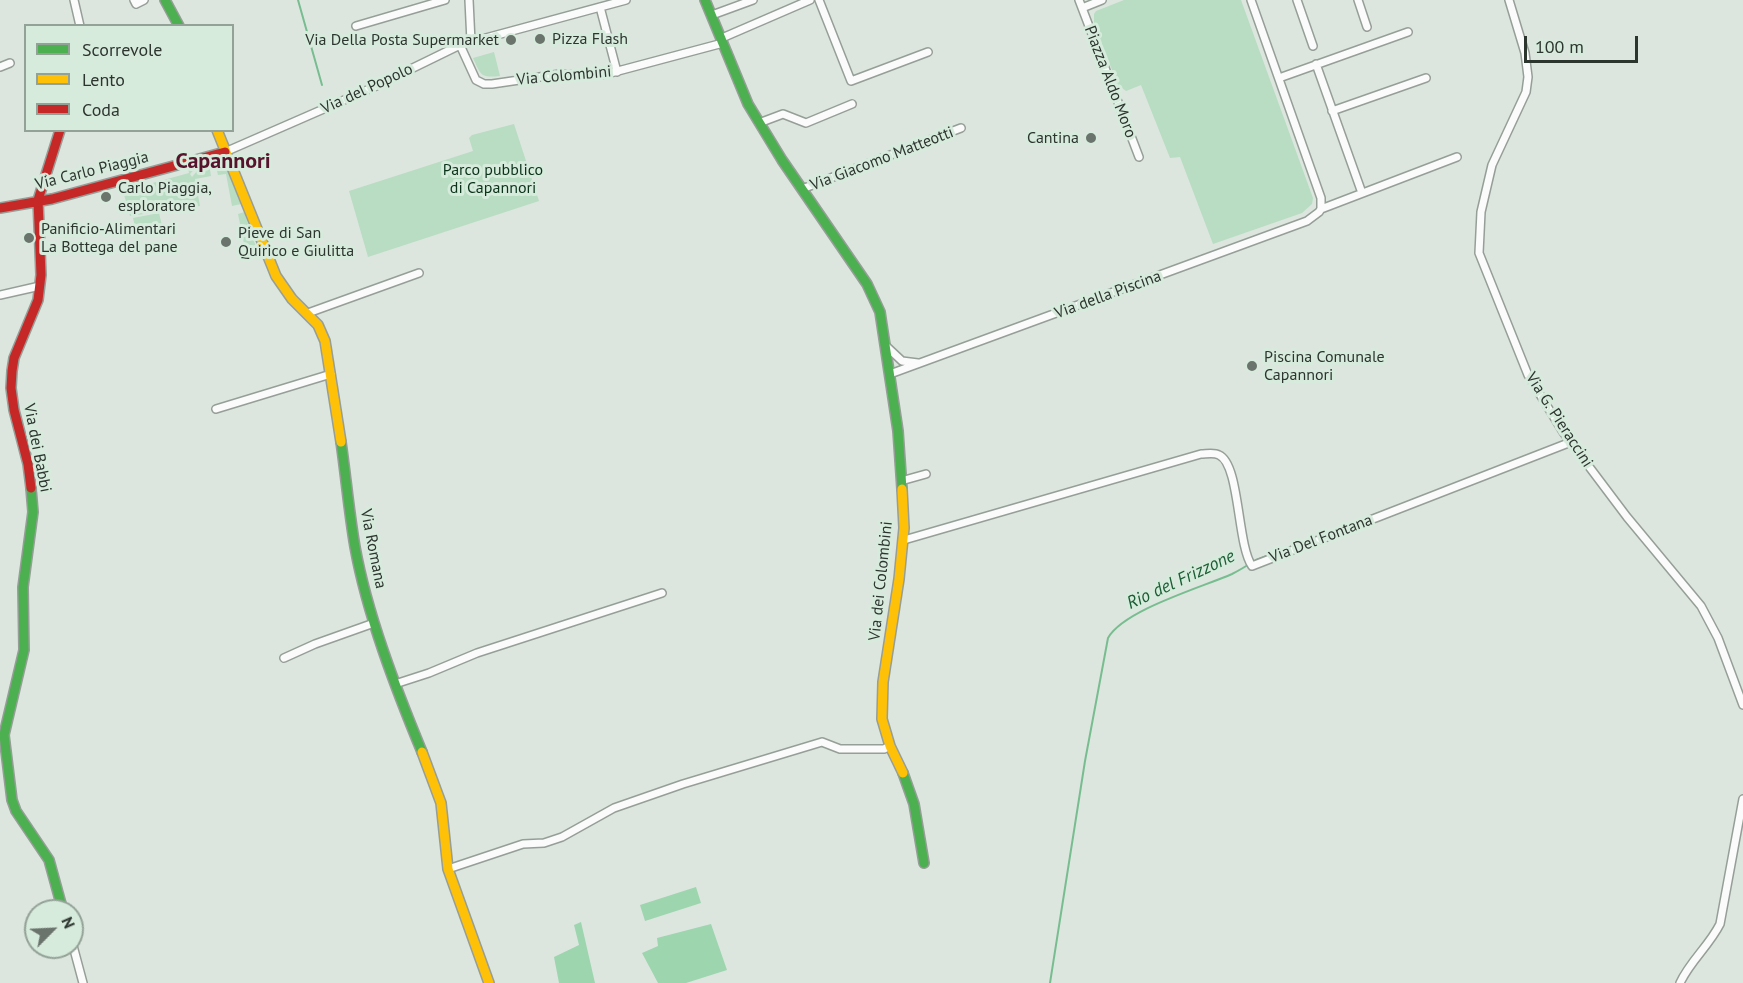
<!DOCTYPE html>
<style>
body{margin:0}
#map{position:relative;width:1743px;height:983px;overflow:hidden;background:#dce6de;font-family:"PT Sans",sans-serif}
canvas{display:block}
.legend{position:absolute;left:24px;top:24px;width:210px;height:108px;box-sizing:border-box;background:#d7ebdc;border:2px solid #93a297;margin:0;padding:8px 10px;list-style:none;font-size:18px;color:#2d352f}
.legend li{display:flex;align-items:center;gap:12px;height:30px}
.legend b{width:30px;border:2px solid #93a297}
.north{position:absolute;left:24px;top:899px;width:60px;height:60px;box-sizing:border-box;background:#d7ebdc;border:2px solid #93a297;border-radius:50%;rotate:66deg;font-size:16px;font-weight:700;line-height:24px;text-align:center;color:#2d352f}
.north::after{content:'';display:block;margin:auto;width:21px;height:27px;background:#6a736c;clip-path:polygon(50% 0,100% 100%,50% 72%,0 100%)}
.scale{position:absolute;left:1524px;top:36px;width:114px;height:27px;box-sizing:border-box;border:3px solid #2d352f;border-top:0;padding-left:8px;font-size:18px;line-height:21px;white-space:nowrap;color:#2d352f;-webkit-text-stroke:4px #d7ebdc;paint-order:stroke}
</style>
<div id="map">
<canvas width="1743" height="983"></canvas>
<ul class="legend">
<li><b style="height:8px;background:#4caf50"></b>Scorrevole</li>
<li><b style="height:8px;background:#ffc107"></b>Lento</li>
<li><b style="height:8px;background:#c62828"></b>Coda</li>
</ul>
<div class="north">N</div>
<div class="scale">100 m</div>
</div>
<script>
const c = document.querySelector('canvas').getContext('2d');
c.lineJoin = 'round';
function fillPath(path, color) { c.fillStyle = color; c.fill(path, 'evenodd'); }
function strokePath(path, color, width, dash) { c.strokeStyle = color; c.lineWidth = width; c.lineCap = dash ? 'butt' : 'round'; c.setLineDash(dash || []); c.stroke(path); }
function drawText(font, color, halo, rows, align = 'center') {
  c.font = font + ' "PT Sans",sans-serif'; c.lineWidth = 6; c.setLineDash([]); c.textBaseline = 'middle'; c.strokeStyle = halo; c.fillStyle = color; for (const [text, x, y, turn = 0] of rows) {
    c.save(); c.translate(x, y); c.rotate((+turn || 0) * Math.PI / 180); c.textAlign = isNaN(turn) ? turn : align; if (halo) c.strokeText(text, 0, 0); c.fillText(text, 0, 0); c.restore();
  }
}
const green = new Path2D(`
 M1124,0H1241L1313,198L1312,204L1302,213L1213,244L1180,157L1170,158L1141,85L1126,91L1118,85L1094,24V14L1096,11Z
 M494,52L500,76C480,78 481,75 473,58Z
 M514,124L539,201L368,257L349,191L473,151L469,138L472,135Z
 M223,160L241,204L232,206L226,174L218,175L215,162Z
 M209,163L211,176L195,179L200,206L130,216L123,191L189,173L188,167L199,164L190,174L192,177L201,166Z
 M244,212L256,247L245,249L238,214Z
 M159,213L163,230L137,236L133,218Z`);
const forest = new Path2D(`
 M696,887L701,903L645,921L640,905Z
 M581,922L595,983H559L554,957L579,945L574,925Z
 M711,924L727,970L686,983H658L642,953L658,946L657,938Z`);
const stream = new Path2D(`
 M298,0L322,85
 M1050,983L1085,761L1108,638C1124,610 1200,588 1232,574C1240,570 1248,565 1256,560L1460,482`);
const street = new Path2D(`
 M74,0L80,26
 M134,0L136,4L144,0
 M469,0L471,42
 M819,0L851,81L928,52
 M1079,0L1139,157
 M1251,0L1321,198V209
 M1297,0L1313,46
 M1358,0L1367,27
 M1509,0L1525,53L1528,77L1526,92L1492,165L1481,212L1479,253L1528,375L1563,432L1627,517L1701,606L1718,638L1743,705
 M600,7L617,72
 M1082,8L1102,0
 M712,15L753,0
 M356,26L445,0
 M722,38L810,0
 M460,45L476,80L484,84H492L560,74L603,75L723,43
 M1316,64L1362,193
 M0,67L10,63
 M1279,78L1408,32
 M1332,111L1426,78
 M759,123L783,114L806,123L852,104
 M225,152L374,87L460,45L626,0
 M802,189L961,128
 M0,295L40,286
 M308,313L419,273
 M886,346L902,361L918,363
 M890,374L1307,221L1319,212L1321,209L1457,157
 M216,409L331,374
 M901,481L926,474
 M904,540L1201,454C1206,454 1214,452 1219,455C1240,464 1237,545 1252,566L1571,442
 M284,658L315,644L374,623
 M395,684L429,673L477,653L662,593
 M448,869L523,844L544,843L562,837L614,808L683,784L822,742L840,749H884L890,746
 M72,942L83,983
 M1680,983C1690,961 1709,946 1720,924L1743,799`);
const fast = new Path2D(`
 M165,0L179,26
 M705,0L748,104L782,160L867,284L880,312L898,431L902,489
 M341,442C346,477 349,512 355,547C367,614 396,689 422,752
 M31,488L33,512L23,587L24,650L4,735L12,800L16,811L49,860L63,911
 M903,773L914,804L924,863`);
const slow = new Path2D(`
 M217,130L276,276L292,299L318,325L325,341L341,442
 M902,489L904,528L899,579L883,682L882,719L890,746L903,773
 M422,752L441,803L448,869L489,983`);
const jam = new Path2D(`
 M0,208L52,199L225,152
 M31,488L28,464L14,410L11,388L12,371L14,358L38,300L41,275L38,200L60,130`);
const markers = [
 [540,39,6,"#6a736c"],
 [511,40,6,"#6a736c"],
 [1091,138,6,"#6a736c"],
 [106,197,6,"#6a736c"],
 [29,238,6,"#6a736c"],
 [226,242,6,"#6a736c"],
 [1252,366,6,"#6a736c"]
];
const poiNames = [
 ["Pizza Flash",552,39],
 ["Via Della Posta Supermarket",499,40,"right"],
 ["Cantina",1079,138,"right"],
 ["Carlo Piaggia,",118,188],
 ["esploratore",118,206],
 ["Panificio-Alimentari",41,229],
 ["La Bottega del pane",41,247],
 ["Pieve di San",238,233],
 ["Quirico e Giulitta",238,251],
 ["Piscina Comunale",1264,357],
 ["Capannori",1264,375]
];
const streetNames = [
 ["Via Colombini",564,76,-5],
 ["Piazza Aldo Moro",1110,82,69],
 ["Via del Popolo",367,89,-25],
 ["Via Giacomo Matteotti",882,159,-21],
 ["Via Carlo Piaggia",92,171,-14],
 ["Via della Piscina",1108,295,-20],
 ["Via G. Pieraccini",1559,420,57],
 ["Via dei Babbi",37,448,79],
 ["Via Del Fontana",1321,539,-21],
 ["Via Romana",373,549,79],
 ["Via dei Colombini",881,581,-84]
];
const parkNames = [
 ["Parco pubblico",493,170],
 ["di Capannori",493,188]
];
const waterNames = [
 ["Rio del Frizzone",1181,580,-25]
];
const districtNames = [
 ["Capannori",223,162]
];
fillPath(green, '#b8ddc2');
fillPath(forest, '#9dd5af');
strokePath(stream, '#78bd90', 2);
strokePath(street, '#969e98', 10);
strokePath(fast, '#969e98', 12);
strokePath(slow, '#969e98', 12);
strokePath(jam, '#969e98', 12);
strokePath(street, '#fafbfa', 7);
strokePath(fast, '#4caf50', 9);
strokePath(slow, '#ffc107', 9);
strokePath(jam, '#c62828', 9);
for (const [x, y, r, color] of markers) { const dot = new Path2D(); dot.arc(x, y, r, 0, 2 * Math.PI); c.fillStyle = color; c.fill(dot); strokePath(dot, '#d7ebdc', 2); }
drawText('16px', '#2d352f', '#d7ebdc', poiNames, 'left');
drawText('16px', '#2d352f', '#d7ebdc', streetNames);
drawText('16px', '#0a331a', '#d7ebdc', parkNames);
drawText('italic 18px', '#1b5e35', '#d7ebdc', waterNames);
drawText('bold 22px', '#57132c', '#d7ebdc', districtNames);
</script>
